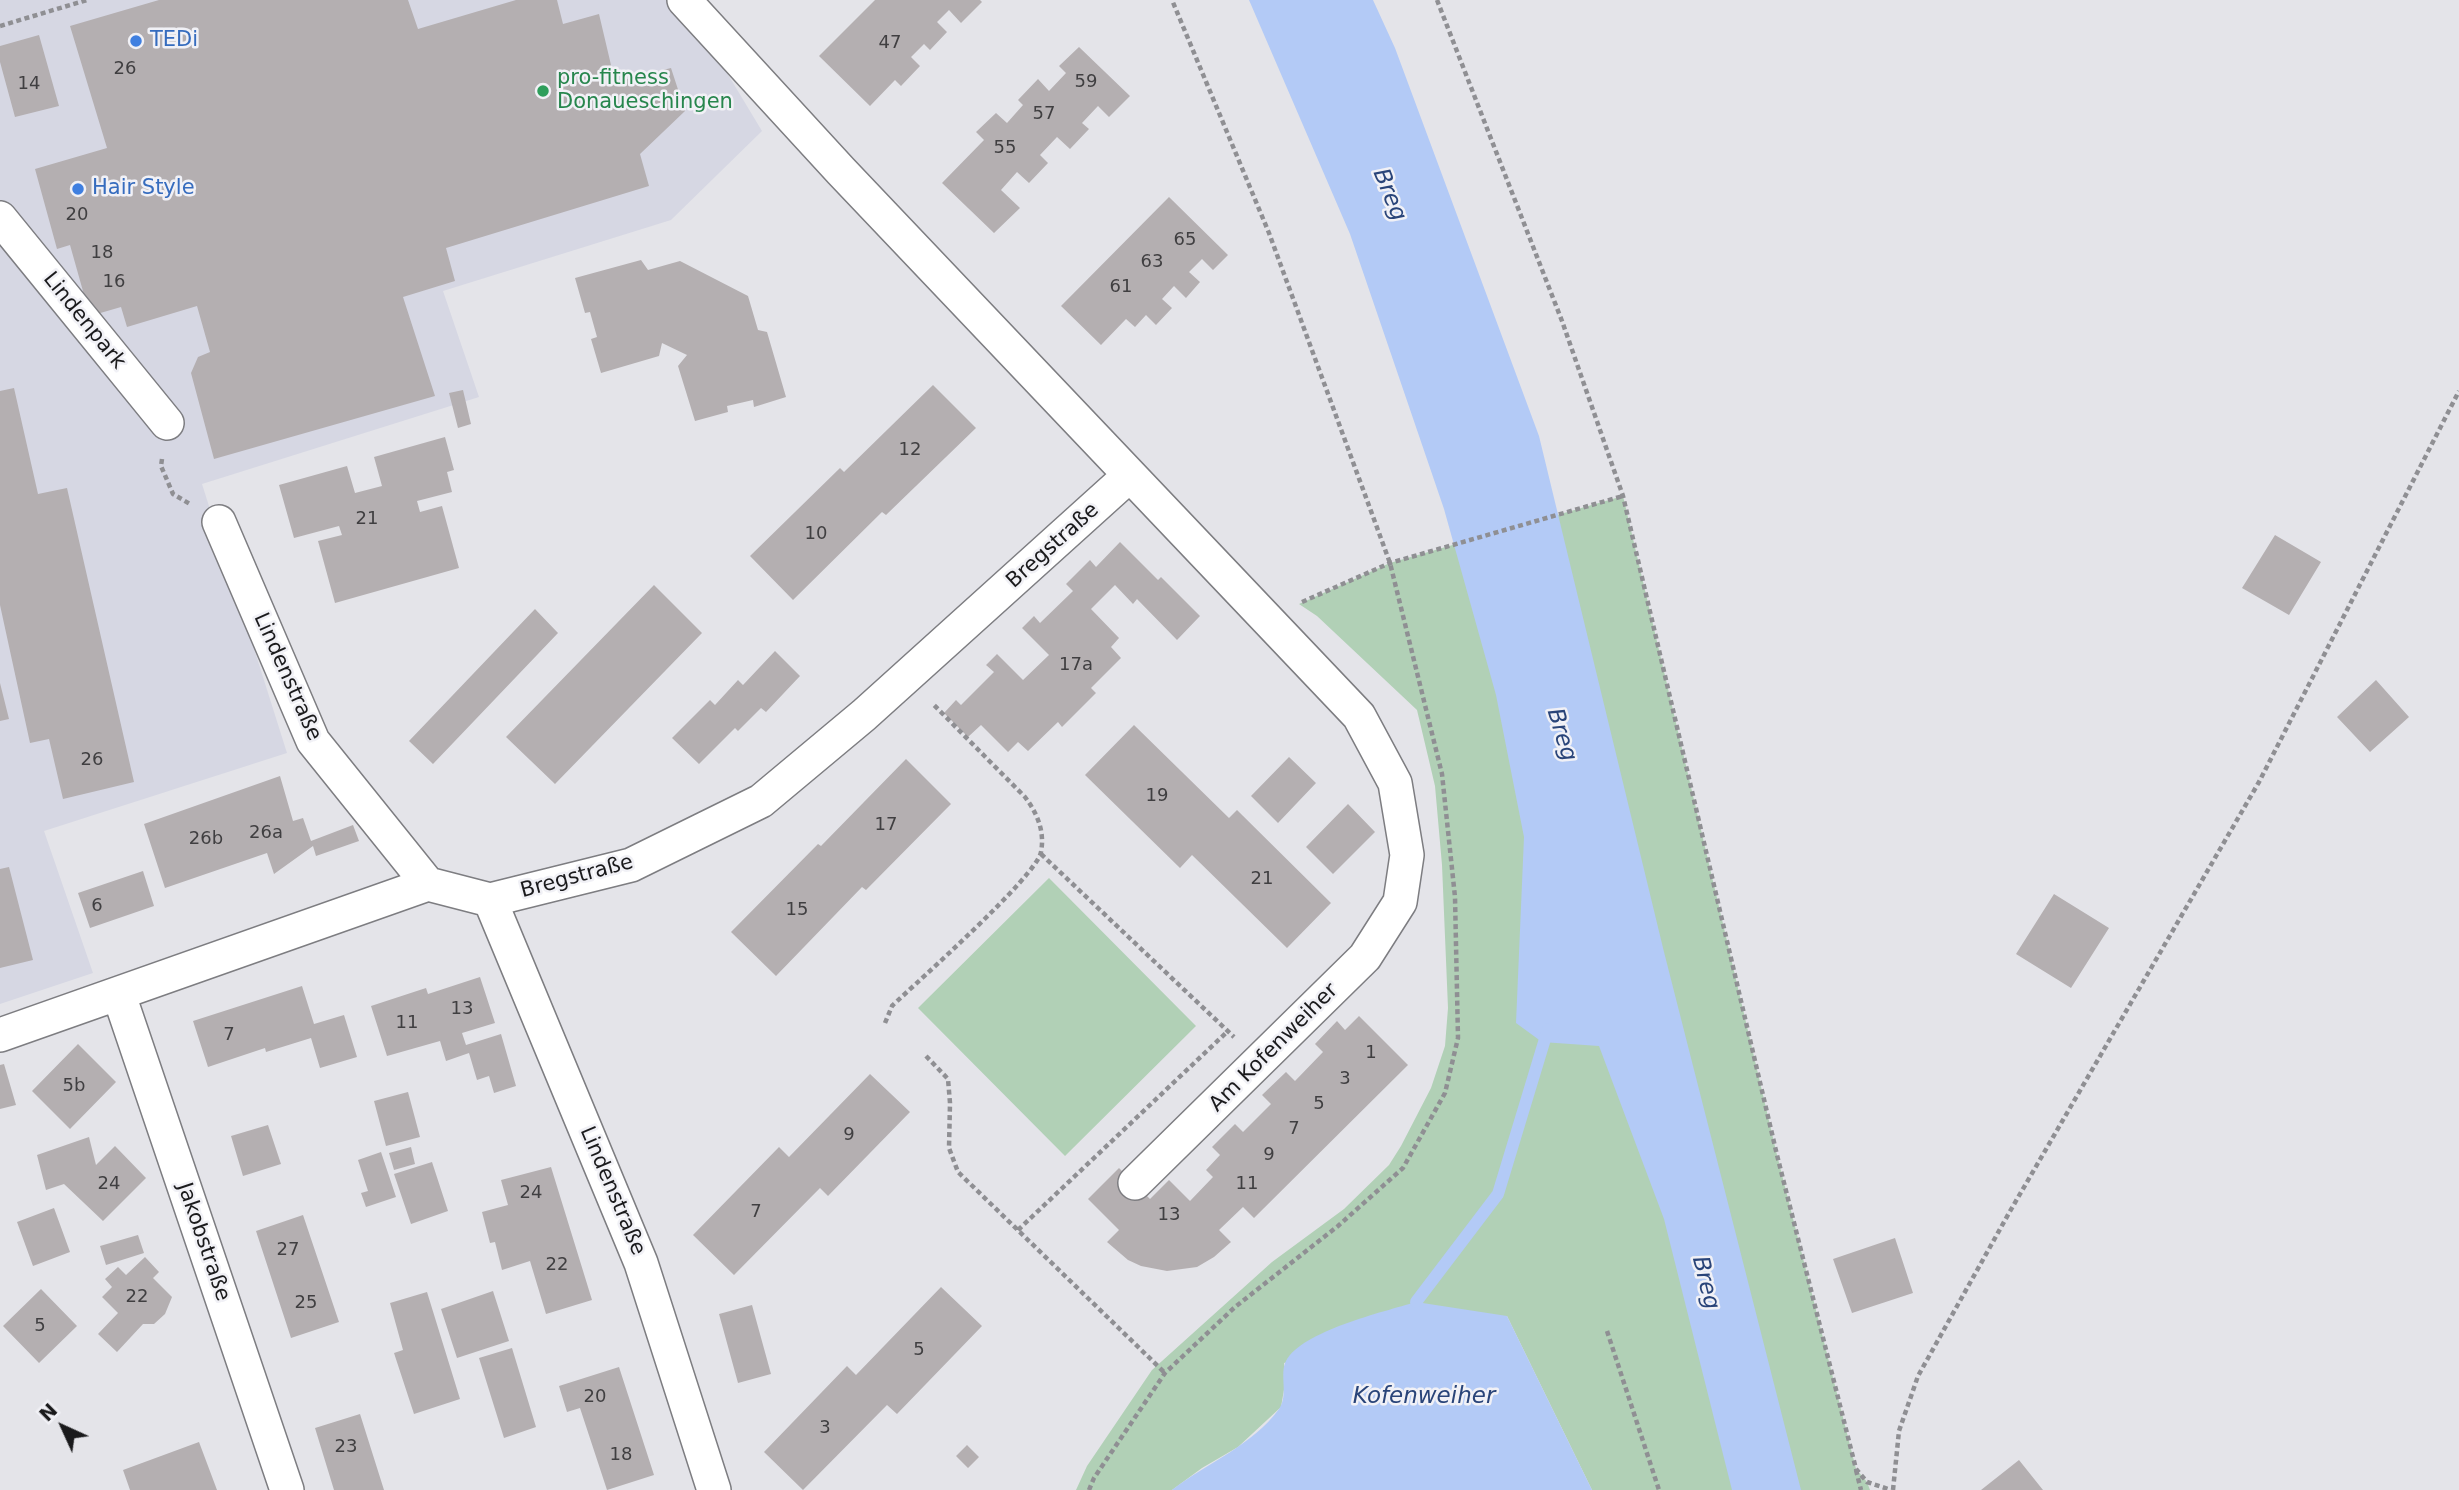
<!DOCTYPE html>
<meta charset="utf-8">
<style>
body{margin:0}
#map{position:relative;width:2459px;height:1490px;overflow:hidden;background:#e4e4e9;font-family:"DejaVu Sans",sans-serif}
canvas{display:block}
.north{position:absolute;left:28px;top:1392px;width:70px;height:70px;-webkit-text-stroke:5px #f1f1f6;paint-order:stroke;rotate:315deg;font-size:19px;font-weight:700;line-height:28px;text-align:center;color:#1a1a1c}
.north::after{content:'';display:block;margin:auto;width:24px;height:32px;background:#1a1a1c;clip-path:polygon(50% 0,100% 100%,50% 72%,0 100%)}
</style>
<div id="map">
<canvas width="2459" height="1490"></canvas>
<div class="north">N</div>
</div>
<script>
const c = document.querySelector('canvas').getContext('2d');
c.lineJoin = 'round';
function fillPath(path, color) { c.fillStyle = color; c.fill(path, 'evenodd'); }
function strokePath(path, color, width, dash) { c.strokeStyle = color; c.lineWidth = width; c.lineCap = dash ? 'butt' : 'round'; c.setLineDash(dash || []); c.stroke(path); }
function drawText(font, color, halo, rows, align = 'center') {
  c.font = font + ' "DejaVu Sans",sans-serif'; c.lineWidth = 5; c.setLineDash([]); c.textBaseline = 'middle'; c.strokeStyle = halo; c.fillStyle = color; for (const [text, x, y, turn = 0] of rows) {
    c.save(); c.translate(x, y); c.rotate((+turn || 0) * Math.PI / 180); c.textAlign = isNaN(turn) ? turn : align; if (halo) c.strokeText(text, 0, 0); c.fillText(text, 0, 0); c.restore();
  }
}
const built = new Path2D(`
 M0,0H683L762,131L671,220L443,291L479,397L202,484L287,753L44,831L93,973L0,1004Z`);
const green = new Path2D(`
 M1623,496L1777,1155L1856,1469L1867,1482L1870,1490H1592L1507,1316L1284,1363L1285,1384L1281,1407L1238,1447L1202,1468L1172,1490H1076L1087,1466L1152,1370L1272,1262L1344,1209L1389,1165L1401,1146L1431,1088L1445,1046L1448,1008L1442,865L1435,786L1417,710L1317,616L1299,604L1390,563Z
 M1049,878L1196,1026L1065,1156L918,1008Z`);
const water = new Path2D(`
 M1249,0H1373L1395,48L1539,436L1664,952L1801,1490H1732L1664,1219L1599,1046L1542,1042L1516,1023L1524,837L1496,695L1444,509L1350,234Z
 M1416,1302L1507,1316L1592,1490H1172C1207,1463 1253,1445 1279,1409C1289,1395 1279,1374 1286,1361C1302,1331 1383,1312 1416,1302Z`);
const stream = new Path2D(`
 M1416,1302L1498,1194L1548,1029`);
const building = new Path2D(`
 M159,0H408L418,29L516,0H557L563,24L599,14L615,82L671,68L685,111L640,154L649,186L446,248L455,281L403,297L435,396L214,459L191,373L198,357L210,352L197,306L127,327L121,307L90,316L70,245L57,249L35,169L107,148L70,26Z
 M875,0H980L982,2L961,23L949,10L937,22L947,32L930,50L924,44L911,57L920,66L901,86L895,80L870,106L819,56Z
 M39,35L59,106L15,117L0,62V46Z
 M1079,47L1130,96L1109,117L1098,106L1082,123L1089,129L1070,149L1057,137L1040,155L1048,163L1029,183L1017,172L1001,190L1020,208L994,233L942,183L984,140L976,132L996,113L1007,123L1023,105L1018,100L1038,79L1049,91L1066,73L1059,66Z
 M1169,197L1228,255L1213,270L1202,259L1189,272L1200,282L1186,298L1174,286L1162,299L1172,308L1156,325L1146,315L1135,327L1126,319L1101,345L1061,306Z
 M641,260L648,270L680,261L748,296L758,330L767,332L786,397L754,407L753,400L727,406L728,412L695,421L678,366L687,355L662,343L659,356L601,373L591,339L597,337L590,312L585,313L575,278Z
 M933,385L976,428L886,515L882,512L793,600L750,556L840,468L844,472Z
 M14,388L38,494L67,488L134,782L63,799L49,739L30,743L0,605V391Z
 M463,390L471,424L458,428L449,393Z
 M445,437L454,470L447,472L452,492L417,501L420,512L442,506L459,568L335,603L318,541L342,535L339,526L294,538L279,485L347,466L355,493L382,486L374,457Z
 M2275,535L2321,562L2289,615L2242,588Z
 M1120,542L1158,580L1161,577L1200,616L1177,640L1137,599L1133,604L1115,585L1091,609L1119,638L1111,647L1121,658L1091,688L1096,693L1062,727L1058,722L1028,751L1018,742L1008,752L981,725L968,737L944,713L956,700L961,705L994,672L986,665L997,654L1023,680L1049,655L1022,628L1034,616L1040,623L1073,591L1066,584L1090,560L1096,567Z
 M654,585L702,633L555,784L506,737Z
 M535,609L558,633L433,764L409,741Z
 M775,651L800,676L766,712L761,708L738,731L735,728L699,764L672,738L710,700L715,705L738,680L743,685Z
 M2376,680L2409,717L2370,752L2337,717Z
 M0,683L9,719L0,721Z
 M1134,725L1229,818L1237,810L1331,903L1287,948L1192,855L1180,868L1085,775Z
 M1289,757L1316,783L1278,823L1251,796Z
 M906,759L951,804L866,890L862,887L776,976L731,932L818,844L821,846Z
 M280,776L293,821L303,818L311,841L353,825L359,841L316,856L313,846L274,874L267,853L165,888L144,824Z
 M1348,804L1375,832L1333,874L1306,847Z
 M9,867L33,960L0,968V869Z
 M143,871L154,906L90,928L78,893Z
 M2054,894L2109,928L2071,988L2016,954Z
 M480,977L495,1023L462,1033L466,1045L501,1034L516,1086L494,1093L489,1076L477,1080L469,1053L446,1061L440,1041L387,1056L371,1006L426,988L428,994Z
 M302,986L314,1024L344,1015L357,1057L320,1068L311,1038L266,1052L265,1048L208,1067L193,1021Z
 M1359,1016L1408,1065L1254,1218L1243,1207L1219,1230L1231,1242L1214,1257L1197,1267L1167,1271L1141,1266L1128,1260L1107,1242L1119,1230L1088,1199L1119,1168L1150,1199L1169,1180L1190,1201L1213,1177L1206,1170L1220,1155L1212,1147L1235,1124L1243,1132L1271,1104L1262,1095L1286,1072L1295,1081L1323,1052L1315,1044L1337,1021L1345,1030Z
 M78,1044L116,1082L70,1129L32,1091Z
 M4,1064L16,1105L0,1109V1065Z
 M870,1074L910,1112L828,1196L820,1188L734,1275L693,1235L779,1147L789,1157Z
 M408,1092L420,1137L386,1146L374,1101Z
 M268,1125L281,1164L243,1176L231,1136Z
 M89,1137L96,1165L115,1146L146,1178L103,1221L64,1184L46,1190L37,1155Z
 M411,1147L415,1164L394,1170L389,1153Z
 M381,1152L396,1197L366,1207L361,1193L368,1191L358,1160Z
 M432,1162L448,1211L411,1224L394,1174Z
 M551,1167L592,1300L546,1314L530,1261L502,1270L495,1242L490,1243L482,1212L508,1205L501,1180Z
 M54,1208L70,1252L33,1266L17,1222Z
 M303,1215L339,1322L291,1338L256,1231Z
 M138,1235L144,1253L106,1265L100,1246Z
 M1895,1238L1913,1293L1852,1313L1833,1259Z
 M145,1257L159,1272L153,1278L172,1297L165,1314L154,1324H143L117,1352L98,1334L118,1313L102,1297L112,1287L105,1279L118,1267L126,1275Z
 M941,1287L982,1326L897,1414L887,1405L803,1490L764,1452L847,1366L856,1375Z
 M41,1289L77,1326L39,1363L3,1326Z
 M493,1291L509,1341L457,1358L441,1309Z
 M427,1292L460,1399L414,1414L394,1353L403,1350L390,1303Z
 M752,1305L771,1374L738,1383L719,1314Z
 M512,1348L536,1427L504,1438L479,1358Z
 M619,1367L654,1475L607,1490L580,1408L567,1412L559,1386Z
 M360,1414L384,1490H334L315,1428Z
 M199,1442L217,1490H130L123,1470Z
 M967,1445L979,1457L968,1468L956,1456Z
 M2019,1460L2043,1490H1981Z`);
const path = new Path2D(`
 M1437,0L1562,321L1623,496L1777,1155L1856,1469L1867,1482L1891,1490
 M0,26L87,0
 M162,459L161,466L173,494L190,504
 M1302,602L1390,563L1623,496
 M1041,854L1234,1037
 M885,1023L892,1006C918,981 1036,877 1041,852C1045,831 1037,813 1025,797L932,703
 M926,1056L948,1079L950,1103L949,1148L958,1172L1165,1373
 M1018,1230L1228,1031
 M1607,1331L1659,1490
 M1856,1470L1861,1490
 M1089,1490L1094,1478L1165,1373L1235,1307L1338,1226L1403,1168L1445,1093L1458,1038L1455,897L1442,774L1390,563L1269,233L1172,0
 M1893,1490L1899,1431L1918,1376L2009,1213L2259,782L2459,391`);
const street = new Path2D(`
 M684,0L841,171L1359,716L1395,783L1407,855L1400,902L1365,957L1135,1183
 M0,218L167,423
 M219,522L313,741L428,884
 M490,900L641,1263L714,1490
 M119,995L287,1490
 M0,1035L428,884L490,900L631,865L761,801L864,715L1130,475`);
const markers = [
 [136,41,7,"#3f7fe0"],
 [543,91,7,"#2e9e5b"],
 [78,189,7,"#3f7fe0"]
];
const numberNames = [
 ["47",890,43],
 ["26",125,69],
 ["59",1086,82],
 ["14",29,84],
 ["57",1044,114],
 ["55",1005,148],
 ["20",77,215],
 ["65",1185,240],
 ["18",102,253],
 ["63",1152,262],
 ["16",114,282],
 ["61",1121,287],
 ["12",910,450],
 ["21",367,519],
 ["10",816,534],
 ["17a",1076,665],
 ["26",92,760],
 ["19",1157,796],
 ["17",886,825],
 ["26a",266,833],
 ["26b",206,839],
 ["21",1262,879],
 ["6",97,906],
 ["15",797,910],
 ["13",462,1009],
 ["11",407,1023],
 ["7",229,1035],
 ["1",1371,1053],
 ["3",1345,1079],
 ["5b",74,1086],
 ["5",1319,1104],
 ["7",1294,1129],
 ["9",849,1135],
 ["9",1269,1155],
 ["24",109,1184],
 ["11",1247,1184],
 ["24",531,1193],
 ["7",756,1212],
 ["13",1169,1215],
 ["27",288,1250],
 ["22",557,1265],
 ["22",137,1297],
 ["25",306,1303],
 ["5",40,1326],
 ["5",919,1350],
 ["20",595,1397],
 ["3",825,1428],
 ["23",346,1447],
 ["18",621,1455]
];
const shopNames = [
 ["TEDi",150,41],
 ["Hair Style",92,189]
];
const leisureNames = [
 ["pro-fitness",557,79],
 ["Donaueschingen",557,103]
];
const streetNames = [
 ["Lindenpark",84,321,51],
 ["Bregstraße",1053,546,-42],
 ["Lindenstraße",287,677,66],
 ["Bregstraße",577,877,-15],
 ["Am Kofenweiher",1274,1048,-45],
 ["Lindenstraße",612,1191,67],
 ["Jakobstraße",203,1242,71]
];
const waterNames = [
 ["Breg",1389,195,68],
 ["Breg",1561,735,73],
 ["Breg",1705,1283,76],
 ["Kofenweiher",1424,1397]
];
fillPath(built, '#d6d7e3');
fillPath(green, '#b1d0b6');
fillPath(water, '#b3caf6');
strokePath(stream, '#b3caf6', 12);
fillPath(building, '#b4afb1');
strokePath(street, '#7d7d81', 36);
strokePath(path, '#8f8f93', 4.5, [5, 3.5]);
strokePath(street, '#fff', 33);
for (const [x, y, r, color] of markers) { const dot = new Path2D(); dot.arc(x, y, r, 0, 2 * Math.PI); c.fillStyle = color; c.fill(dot); strokePath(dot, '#f1f1f6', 2.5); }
drawText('18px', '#403f41', null, numberNames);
drawText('21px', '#366cbe', '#f1f1f6', shopNames, 'left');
drawText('21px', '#27864d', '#f1f1f6', leisureNames, 'left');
drawText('21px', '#1a1a1c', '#f1f1f6', streetNames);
drawText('italic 23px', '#294479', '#f1f1f6', waterNames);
</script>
